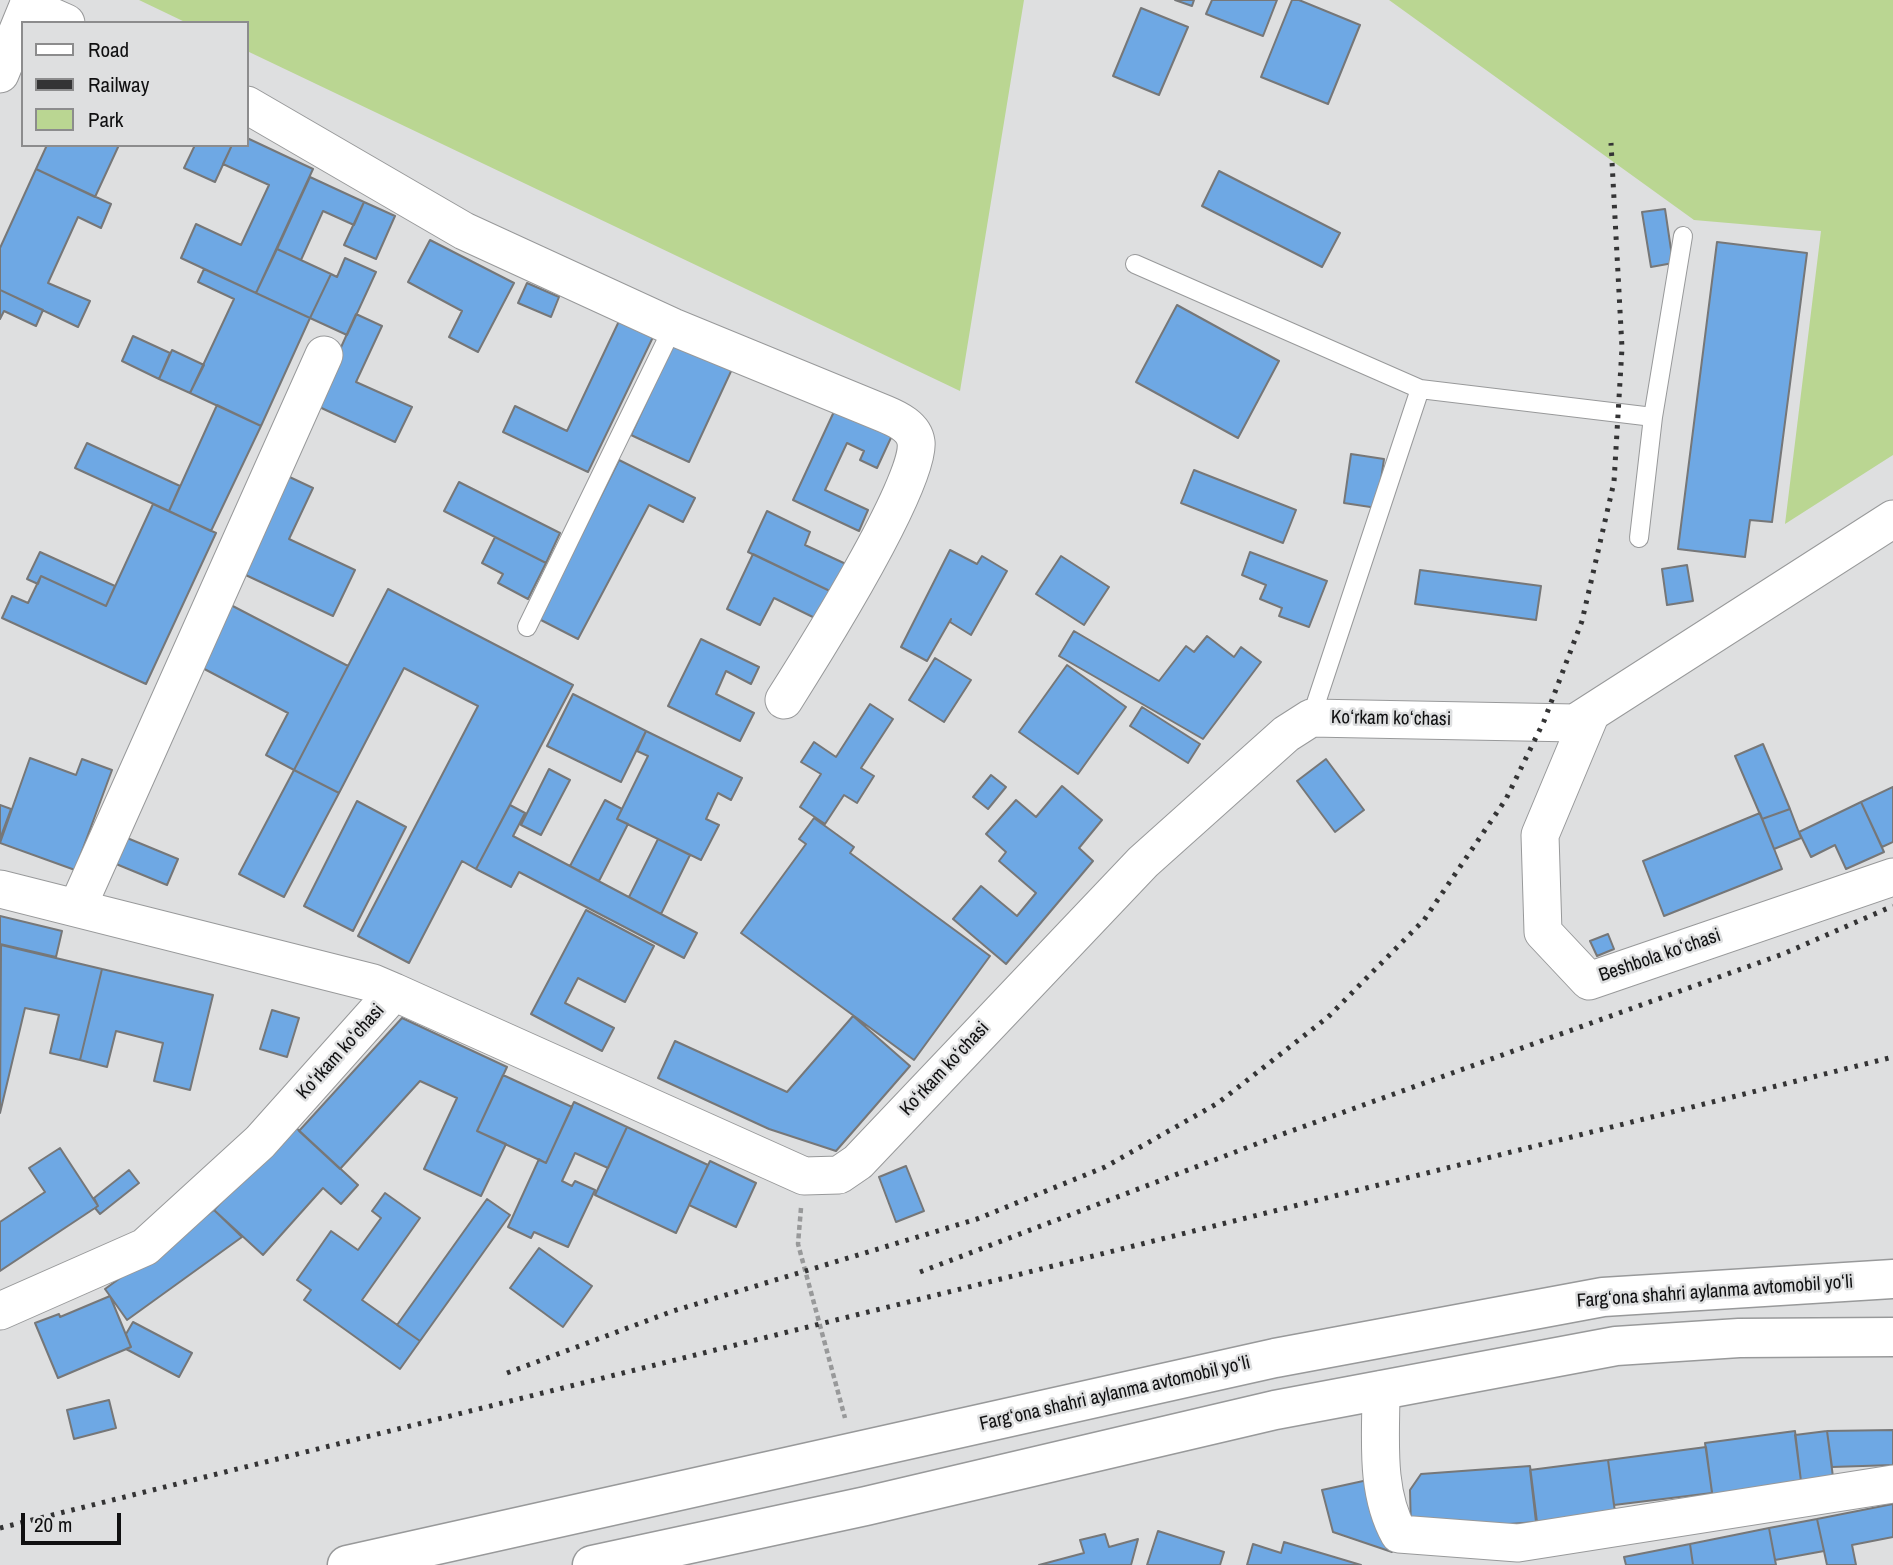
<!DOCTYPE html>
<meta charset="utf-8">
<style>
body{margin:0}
#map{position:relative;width:1893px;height:1565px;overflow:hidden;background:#dedfe0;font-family:"Archivo Narrow",sans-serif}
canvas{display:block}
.legend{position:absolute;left:21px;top:21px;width:228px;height:126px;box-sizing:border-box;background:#dedfe0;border:2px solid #8c8c8d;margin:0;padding:9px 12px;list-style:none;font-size:21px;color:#101011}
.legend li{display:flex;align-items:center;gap:14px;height:35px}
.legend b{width:35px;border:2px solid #8c8c8d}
.scale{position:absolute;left:21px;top:1513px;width:100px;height:32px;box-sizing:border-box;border:4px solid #101011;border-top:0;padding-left:9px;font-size:21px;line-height:24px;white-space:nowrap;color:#101011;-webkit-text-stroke:5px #dedfe0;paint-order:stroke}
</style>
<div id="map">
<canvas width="1893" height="1565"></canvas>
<ul class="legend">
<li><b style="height:9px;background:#fff"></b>Road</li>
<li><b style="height:9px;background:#343435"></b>Railway</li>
<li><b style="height:19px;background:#bad692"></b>Park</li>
</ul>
<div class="scale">20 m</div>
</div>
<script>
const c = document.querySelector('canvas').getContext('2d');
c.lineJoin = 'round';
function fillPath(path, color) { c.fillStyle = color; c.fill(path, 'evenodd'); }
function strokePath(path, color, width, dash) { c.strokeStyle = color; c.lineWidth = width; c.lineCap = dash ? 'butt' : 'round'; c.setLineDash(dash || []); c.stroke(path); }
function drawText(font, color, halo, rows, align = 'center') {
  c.font = font + ' "Archivo Narrow",sans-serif'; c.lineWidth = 5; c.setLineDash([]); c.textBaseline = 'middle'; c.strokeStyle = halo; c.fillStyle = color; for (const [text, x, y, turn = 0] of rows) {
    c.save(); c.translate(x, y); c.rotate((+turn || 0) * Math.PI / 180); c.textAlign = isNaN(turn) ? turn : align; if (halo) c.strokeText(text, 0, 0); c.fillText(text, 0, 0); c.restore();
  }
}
const green = new Path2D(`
 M139,0H1024L960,391L247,51V23H187Z
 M1389,0H1893V455L1785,524L1821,231L1694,220Z`);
const building = new Path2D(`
 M1175,0H1194L1192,6Z
 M1212,0H1277L1263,36L1206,14Z
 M1292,0H1299L1360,25L1328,104L1261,77Z
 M1141,8L1188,27L1159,95L1113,76Z
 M247,138L313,169L256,293L181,258L196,224L241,245L269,185L223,164L232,145H247Z
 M47,145H119L95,197L36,169Z
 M195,145H232L215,182L184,168Z
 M36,169L111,204L101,228L78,217L48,283L90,301L78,327L0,290V248Z
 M1219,171L1340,233L1322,267L1202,206Z
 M310,177L364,202L354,225L323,211L301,260L277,249Z
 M364,202L395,216L376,259L344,245Z
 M1665,209L1673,263L1651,267L1642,212Z
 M430,240L514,283L478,352L449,337L462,311L408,282Z
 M1717,242L1807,253L1772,522L1750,520L1745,557L1678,549Z
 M277,249L331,274L310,318L256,293Z
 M345,258L376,272L347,335L310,318L331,274L337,277Z
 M204,269L310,318L261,426L190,393L234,299L198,282Z
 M527,283L559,297L551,317L518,303Z
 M0,290L43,310L36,326L4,311L0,319Z
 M1177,305L1279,361L1238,438L1136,382Z
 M356,314L382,326L356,382L412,407L395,442L315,405Z
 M620,319L654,335L588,472L503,432L515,406L567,431Z
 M133,336L170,353L159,379L122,361Z
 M675,340L733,367L689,462L631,435Z
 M172,350L204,365L190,393L159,379Z
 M838,403L895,429L877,468L860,460L864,451L847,443L825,490L868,510L859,531L793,500Z
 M217,405L261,426L211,531L169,511Z
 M87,443L180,486L169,511L75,468Z
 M1351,454L1384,459L1377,508L1344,503Z
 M619,460L695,498L683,522L649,505L578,639L539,619Z
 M1194,470L1296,510L1283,543L1181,503Z
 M281,473L313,488L289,539L355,570L333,616L235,570Z
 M459,482L560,533L546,563L444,511Z
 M153,504L216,533L146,684L2,618L12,596L28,603L41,576L106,606Z
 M767,511L810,532L805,545L848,565L834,593L748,552Z
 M495,537L546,563L528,599L498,583L503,574L482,563Z
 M950,550L977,564L982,556L1007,571L971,635L950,622L951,619L927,661L901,647Z
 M40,552L115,586L106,606L41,576L38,584L27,579Z
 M1250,552L1327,581L1309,627L1279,616L1282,608L1260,599L1266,585L1242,575Z
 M753,554L834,593L821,621L774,598L760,625L727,609Z
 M1061,556L1109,587L1084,625L1036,594Z
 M1687,565L1693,601L1667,605L1662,569Z
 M1420,570L1541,586L1536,620L1415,604Z
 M388,589L573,685L476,869L462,861L409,963L358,936L478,706L404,668L339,793L294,770Z
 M225,602L348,666L294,770L266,755L288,713L193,663Z
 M1074,631L1159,681L1186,646L1194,652L1207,636L1234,657L1241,647L1261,662L1203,739L1059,656Z
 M701,639L759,667L751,684L726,671L716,694L754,713L740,741L668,706Z
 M935,658L971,680L944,722L909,700Z
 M1067,665L1126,707L1078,774L1019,732Z
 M573,694L646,731L621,782L547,746Z
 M870,704L893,719L861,768L874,776L857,803L844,795L825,824L800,807L821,774L801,762L814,742L836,757Z
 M1142,707L1200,744L1188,763L1130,726Z
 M646,731L742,778L731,800L718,793L706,819L719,825L701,860L617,819L648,756L637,751Z
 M1763,744L1790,809L1762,819L1735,756Z
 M30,758L76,775L82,759L112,770L75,870L0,843Z
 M1326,759L1364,810L1335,832L1297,781Z
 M549,769L570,780L541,835L521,825Z
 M294,770L339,793L284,897L239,874Z
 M991,775L1006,787L988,809L973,797Z
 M1062,786L1102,820L1079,848L1093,861L1006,964L953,919L981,886L1017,916L1036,893L999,861L1006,852L986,834L1016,800L1036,817Z
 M1893,787V842L1882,847L1861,802Z
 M605,800L622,809L617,819L628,824L599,881L570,866Z
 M357,801L406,827L353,931L304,906Z
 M1861,802L1884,852L1846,869L1835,845L1811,857L1799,832Z
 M0,805L11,809L0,839Z
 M510,805L525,813L513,836L697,933L684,958L519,872L511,887L476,869Z
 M1790,809L1801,838L1774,849L1762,819Z
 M1760,813L1782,869L1664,916L1643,861Z
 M814,818L854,847L850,853L990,956L914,1060L741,933L806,844L799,839Z
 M115,833L178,859L167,885L104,859Z
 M658,839L690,855L661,914L629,897Z
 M586,910L654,946L625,1002L578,978L565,1003L614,1028L602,1051L531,1014Z
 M0,916L62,931L56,957L0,944Z
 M1608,934L1614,949L1597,956L1590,941Z
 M1,945L102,969L80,1060L50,1053L59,1015L25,1008L0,1113Z
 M102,969L213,995L190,1090L154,1081L163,1043L116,1031L107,1067L80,1060Z
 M272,1010L299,1018L287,1057L260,1049Z
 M853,1016L910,1066L836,1151L769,1129L658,1078L675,1041L787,1092Z
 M402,1018L507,1067L477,1131L506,1144L481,1196L424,1169L457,1098L420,1081L340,1169L299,1131Z
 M503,1075L572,1107L546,1163L477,1131Z
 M574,1102L627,1127L608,1168L575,1153L562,1181L572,1186L575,1181L595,1190L568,1247L534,1232L531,1238L508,1227L539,1159L546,1163Z
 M292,1124L358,1185L341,1204L323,1188L263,1255L214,1210Z
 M627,1127L708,1165L676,1233L595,1195Z
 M60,1148L98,1206L0,1271V1222L45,1192L29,1168Z
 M710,1161L756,1183L736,1227L689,1205Z
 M906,1166L924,1211L896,1222L879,1177Z
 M129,1170L139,1183L100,1214L95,1208L98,1206L94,1198Z
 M385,1193L420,1218L362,1300L420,1341L400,1369L304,1300L311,1290L297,1280L331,1231L358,1250L381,1218L372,1211Z
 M487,1199L510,1215L420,1341L397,1325Z
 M214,1210L242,1237L127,1320L105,1289Z
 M539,1248L592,1286L563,1327L510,1288Z
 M110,1296L131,1347L58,1378L35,1323L59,1314L60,1317Z
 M133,1322L192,1353L179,1377L126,1349L131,1347L126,1334Z
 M109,1400L116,1428L74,1439L67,1410Z
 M1893,1430V1465L1832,1467L1827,1431Z
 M1795,1431L1801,1481L1713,1499L1705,1443Z
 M1827,1431L1833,1477L1801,1481L1795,1435Z
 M1706,1447L1712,1493L1614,1505L1608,1460Z
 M1608,1460L1615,1512L1536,1522L1530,1470Z
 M1530,1466L1537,1522L1411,1531L1410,1490L1421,1474Z
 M1377,1478L1392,1552L1333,1532L1322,1490Z
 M1893,1504V1537L1852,1545L1856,1565H1827L1817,1519Z
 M1817,1519L1824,1551L1775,1560L1769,1528Z
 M1769,1528L1776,1565H1693L1690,1544Z
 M1158,1531L1224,1552L1220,1565H1147Z
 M1105,1534L1109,1547L1138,1539L1131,1565H1039L1084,1553L1080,1540Z
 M1284,1542L1361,1565H1247L1253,1544L1281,1553Z
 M1690,1544L1693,1565H1626L1624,1557Z`);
const path = new Path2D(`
 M801,1208L798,1244L845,1418`);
const lane = new Path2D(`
 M1135,264L1420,389L1653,417
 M1639,538L1653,417L1683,236
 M527,627L673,327
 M1311,718L1420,389`);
const street = new Path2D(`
 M29,0L28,6L66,23
 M0,74L28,6
 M247,105L464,231L673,327L885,414C897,419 914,427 916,442C922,482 810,659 784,700
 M1591,713L1540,835L1543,932L1589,981L1893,877
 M0,889L373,983L394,992
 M77,908L324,355
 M0,1311L145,1247L260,1142L394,992L804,1176L839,1175L858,1162L1143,862L1286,734L1311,718L1575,723L1893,519
 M1381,1390C1381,1438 1375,1491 1399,1534L1518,1543L1893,1484`);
const highway = new Path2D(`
 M347,1565L1275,1358L1603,1297L1893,1279
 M592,1565L866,1506L1275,1410L1616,1346L1739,1338L1893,1337`);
const rail = new Path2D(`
 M920,1272L1280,1135L1783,954L1893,906
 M507,1373L673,1311L977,1219L1105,1167L1218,1103L1328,1017L1424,920L1506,799L1544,721L1582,621L1614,482L1622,348L1611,143
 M0,1528L1893,1057`);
const streetNames = [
 ["Koʻrkam koʻchasi",1391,719,1],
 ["Beshbola koʻchasi",1660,956,-19],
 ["Koʻrkam koʻchasi",341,1052,-48],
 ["Koʻrkam koʻchasi",945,1069,-47],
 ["Fargʻona shahri aylanma avtomobil yoʻli",1715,1292,-4],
 ["Fargʻona shahri aylanma avtomobil yoʻli",1115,1394,-13]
];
fillPath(green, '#bad692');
fillPath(building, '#6ea8e4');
strokePath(building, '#767778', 2);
strokePath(lane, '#98999a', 20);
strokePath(street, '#98999a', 39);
strokePath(highway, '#98999a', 41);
strokePath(path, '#98999a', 4.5, [5, 3.5]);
strokePath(lane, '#fff', 18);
strokePath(street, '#fff', 37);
strokePath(highway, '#fff', 38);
strokePath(rail, '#343435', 5, [3.5, 7]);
drawText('19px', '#101011', '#dedfe0', streetNames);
</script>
